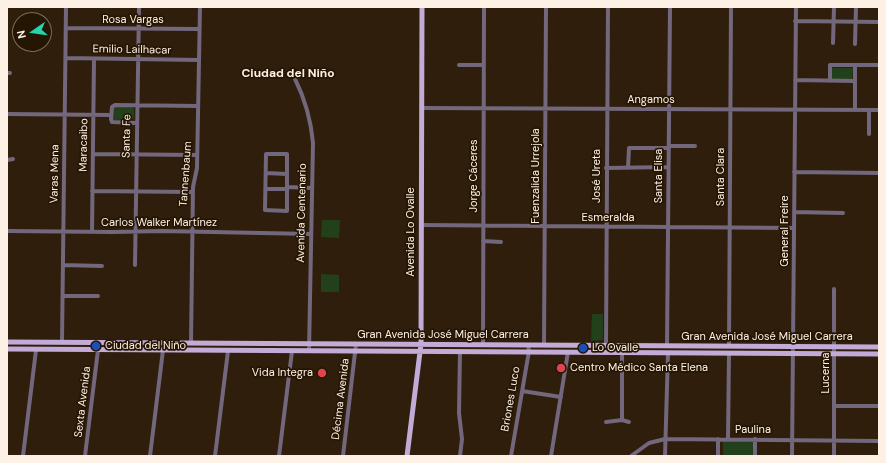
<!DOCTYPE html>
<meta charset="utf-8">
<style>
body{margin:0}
#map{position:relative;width:886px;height:463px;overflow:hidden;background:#2f1e0b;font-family:"DM Sans",sans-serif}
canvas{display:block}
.frame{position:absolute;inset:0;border:8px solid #fdf1e5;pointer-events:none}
.north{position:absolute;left:12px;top:12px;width:40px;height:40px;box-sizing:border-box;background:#251503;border:1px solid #7b6d5d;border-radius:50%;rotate:257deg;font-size:11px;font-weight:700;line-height:16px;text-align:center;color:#fdf1e5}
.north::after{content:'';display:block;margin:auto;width:14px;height:18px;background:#25d5ae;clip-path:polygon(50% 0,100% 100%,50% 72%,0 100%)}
</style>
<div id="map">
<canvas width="886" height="463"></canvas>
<div class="frame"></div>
<div class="north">N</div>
</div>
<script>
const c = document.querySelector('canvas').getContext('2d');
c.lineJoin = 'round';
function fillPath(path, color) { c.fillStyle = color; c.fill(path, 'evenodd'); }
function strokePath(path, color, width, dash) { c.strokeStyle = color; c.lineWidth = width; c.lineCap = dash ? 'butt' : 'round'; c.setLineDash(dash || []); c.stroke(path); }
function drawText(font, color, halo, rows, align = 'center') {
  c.font = font + ' "DM Sans",sans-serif'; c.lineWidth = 3.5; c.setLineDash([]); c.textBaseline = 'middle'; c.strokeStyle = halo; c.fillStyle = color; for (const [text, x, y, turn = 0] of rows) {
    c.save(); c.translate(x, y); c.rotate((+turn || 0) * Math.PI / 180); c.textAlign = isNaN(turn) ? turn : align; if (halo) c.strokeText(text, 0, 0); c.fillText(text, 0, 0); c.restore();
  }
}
const green = new Path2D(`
 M832,68H853L852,79H832Z
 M115,107H133L134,109V119L114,120C112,117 112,110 115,107Z
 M322,220H340L339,238L321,237Z
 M321,274L339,275V292H321Z
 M592,314H603V340L591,341Z
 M723,442H753V456H723Z`);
const minor = new Path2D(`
 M795,21L879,22
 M66,28L199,29
 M833,43L834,7
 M855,44L856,7
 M66,58L199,60
 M459,65H484
 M7,73H10
 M295,79C305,99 311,121 313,143L309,351
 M795,80L855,81
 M830,81V65H879
 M422,108L879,110
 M855,110V65
 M7,114L111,115
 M136,123L112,122L111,119L112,107L115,105L198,106
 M869,134V110
 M669,146H695
 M93,154L197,155
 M266,154H287V211L265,210Z
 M7,160L13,159
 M606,168L668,167
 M628,168L629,148H669
 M794,172L879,173
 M266,173L287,174
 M287,187L312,188
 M266,189H287
 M92,191L192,192
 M794,212L843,213
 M422,225L794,228
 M7,231L113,232L162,231L311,234
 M92,232L94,59
 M483,241L501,242
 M63,265L102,266
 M135,265L139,7
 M834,289V456
 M63,296H98
 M62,342L66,7
 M191,343L193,187L197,168L200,7
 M483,345L484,7
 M544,345L546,7
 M606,345L608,7
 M667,346L670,7
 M729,346L731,7
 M460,351L459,413L462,439L460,456
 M522,391L561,397
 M835,406H879
 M622,420V346
 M606,422L622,420L629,422
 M728,439L729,353
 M23,456L36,350
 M85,456L98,350
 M150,456L163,350
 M215,456L228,351
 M279,456L292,351
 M343,456L356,344
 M511,456L529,351L528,345
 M551,456L568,352
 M631,456L649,443L665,439L879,441
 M665,456L668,353
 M718,456V439
 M755,456V439
 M792,456L796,7`);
const major = new Path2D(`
 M7,342L879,347
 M7,349L879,354
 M407,456L421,344L422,7`);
const markers = [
 [96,346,5,"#1a4fb4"],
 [583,348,5,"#1a4fb4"],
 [561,368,5,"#e0444e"],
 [322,373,5,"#e0444e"]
];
const streetNames = [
 ["Rosa Vargas",133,20],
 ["Emilio Lailhacar",132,50,1],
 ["Angamos",651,100],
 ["Santa Fe",127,136,-89],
 ["Maracaibo",84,145,-89],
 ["Varas Mena",55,174,-89],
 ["Tannenbaum",186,174,-86],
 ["Jorge Cáceres",474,176,-90],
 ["Fuenzalida Urrejola",536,176,-90],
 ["José Ureta",597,176,-90],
 ["Santa Elisa",659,176,-90],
 ["Santa Clara",721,177,-90],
 ["Avenida Centenario",302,213,-89],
 ["Esmeralda",608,218],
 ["Carlos Walker Martínez",159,223],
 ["General Freire",785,231,-90],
 ["Avenida Lo Ovalle",411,232,-90],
 ["Gran Avenida José Miguel Carrera",443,335],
 ["Gran Avenida José Miguel Carrera",767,337],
 ["Lucerna",826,373,-90],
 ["Décima Avenida",341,399,-83],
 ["Briones Luco",511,399,-80],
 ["Sexta Avenida",83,402,-83],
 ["Paulina",753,430]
];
const poiNames = [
 ["Ciudad del Niño",105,346],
 ["Lo Ovalle",592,348],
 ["Centro Médico Santa Elena",570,368],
 ["Vida Integra",313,373,"right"]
];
const neighbourhoodNames = [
 ["Ciudad del Niño",288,74]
];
fillPath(green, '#22411b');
strokePath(minor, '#72677c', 4);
strokePath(major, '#c3abd8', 5);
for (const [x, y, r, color] of markers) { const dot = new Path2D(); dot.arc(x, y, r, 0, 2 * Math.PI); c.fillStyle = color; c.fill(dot); strokePath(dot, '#251503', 1.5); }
drawText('11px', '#fdf1e5', '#251503', streetNames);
drawText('11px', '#fdf1e5', '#251503', poiNames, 'left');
drawText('bold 12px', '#fdf1e5', '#251503', neighbourhoodNames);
</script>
